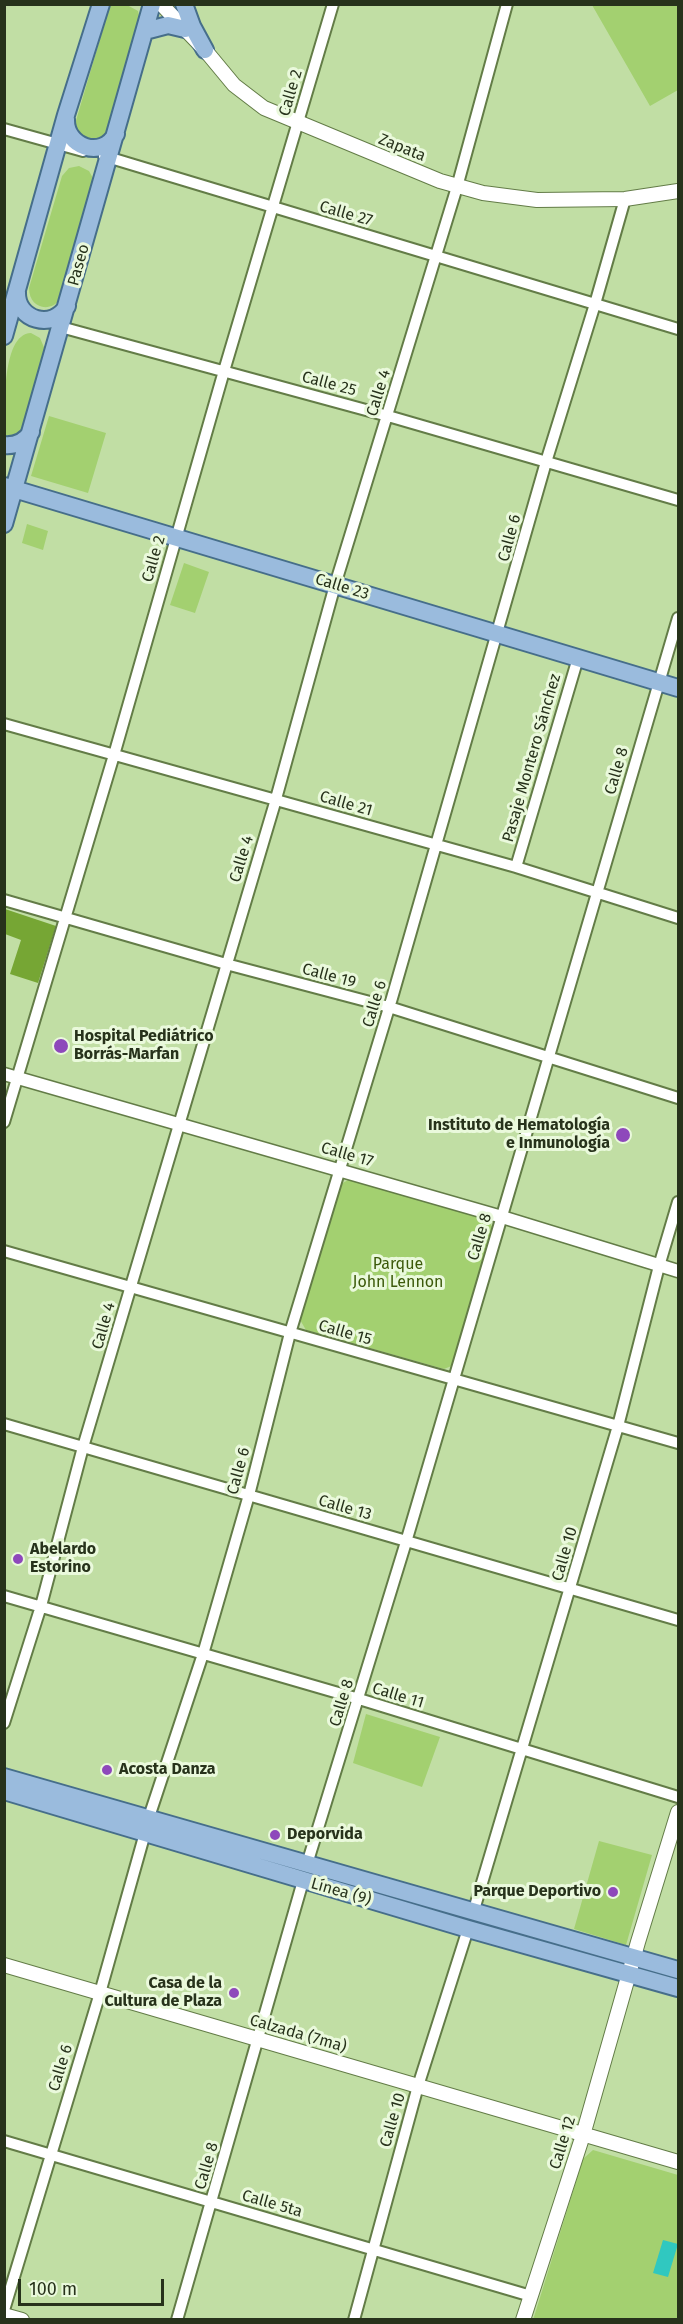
<!DOCTYPE html>
<meta charset="utf-8">
<style>
body{margin:0}
#map{position:relative;width:683px;height:2324px;overflow:hidden;background:#c1dea4;font-family:"Fira Sans",sans-serif}
canvas{display:block}
.frame{position:absolute;inset:0;border:6px solid #27321b;pointer-events:none}
.scale{position:absolute;left:18px;top:2279px;width:146px;height:27px;box-sizing:border-box;border:3px solid #27321b;border-top:0;padding-left:8px;font-size:18px;line-height:21px;white-space:nowrap;color:#27321b;-webkit-text-stroke:4px #eaf9dc;paint-order:stroke}
</style>
<div id="map">
<canvas width="683" height="2324"></canvas>
<div class="frame"></div>
<div class="scale">100 m</div>
</div>
<script>
const c = document.querySelector('canvas').getContext('2d');
c.lineJoin = 'round';
function fillPath(path, color) { c.fillStyle = color; c.fill(path, 'evenodd'); }
function strokePath(path, color, width, dash) { c.strokeStyle = color; c.lineWidth = width; c.lineCap = dash ? 'butt' : 'round'; c.setLineDash(dash || []); c.stroke(path); }
function drawText(font, color, halo, rows, align = 'center') {
  c.font = font + ' "Fira Sans",sans-serif'; c.lineWidth = 6; c.setLineDash([]); c.textBaseline = 'middle'; c.strokeStyle = halo; c.fillStyle = color; for (const [text, x, y, turn = 0] of rows) {
    c.save(); c.translate(x, y); c.rotate((+turn || 0) * Math.PI / 180); c.textAlign = isNaN(turn) ? turn : align; if (halo) c.strokeText(text, 0, 0); c.fillText(text, 0, 0); c.restore();
  }
}
const green = new Path2D(`
 M110,5H127L138,11L140,21L107,134L94,144L76,134L75,124Z
 M592,5H678V90L650,106Z
 M79,166L89,171L94,180L61,298C50,314 29,308 29,288L62,176L69,168Z
 M31,333L40,338L46,352L23,431L20,436L5,441C5,416 0,334 31,333Z
 M49,416L106,433L88,493L31,476Z
 M27,524L48,531L43,550L22,543Z
 M184,563L209,572L195,613L170,605Z
 M350,1179L487,1219L495,1231L454,1365L444,1369L306,1330L299,1318L339,1185Z
 M366,1714L440,1737L422,1787L353,1763Z
 M599,1841L652,1855L626,1945L574,1929Z
 M593,2150L678,2175V2319L533,2320L583,2159Z`);
const forest = new Path2D(`
 M5,909L56,926L38,983L10,974L21,940L5,934Z`);
const water = new Path2D(`
 M663,2240L678,2244L668,2277L653,2273Z`);
const minor = new Path2D(`
 M4,129L83,151
 M104,156L678,329
 M57,326L388,416L678,500
 M4,724L516,867L678,918
 M516,867L578,658
 M4,900L226,964L389,1007L678,1098
 M4,1122L114,755L224,371L333,4
 M4,1251L678,1443
 M4,1424L678,1620
 M4,1596L359,1699L678,1797
 M4,1723L41,1606L83,1447L274,806L335,585L457,187L507,4
 M149,1817L203,1654L249,1495L290,1333L392,998L546,462L595,304L625,199
 M307,1864L406,1542L678,618
 M473,1913L618,1426L659,1266L678,1202
 M4,2141L531,2296
 M4,2310L100,1993L145,1833
 M177,2320L303,1881
 M354,2320L418,2086L468,1929`);
const tertiary = new Path2D(`
 M4,1074L502,1217L678,1271`);
const secondary = new Path2D(`
 M161,4L205,50L234,85L264,108L440,181L483,193L537,200L625,199L678,191
 M4,1965L678,2162
 M4,2315L22,2320
 M523,2320L583,2135L638,1942L678,1812`);
const primary = new Path2D(`
 M184,4L192,26L205,50
 M145,31L168,25L185,29
 M66,119C65,147 102,160 116,134
 M17,292C16,320 53,331 67,306
 M4,336L66,115L101,4
 M4,445C16,446 25,442 31,432
 M4,486L678,688
 M4,524L152,4
 M4,1777L678,1970
 M4,1791L468,1929L678,1988`);
const markers = [
 [61,1046,8,"#8e48bb"],
 [623,1135,8,"#8e48bb"],
 [18,1559,6,"#8e48bb"],
 [107,1770,6,"#8e48bb"],
 [275,1835,6,"#8e48bb"],
 [613,1892,6,"#8e48bb"],
 [234,1993,6,"#8e48bb"]
];
const streetNames = [
 ["Calle 2",291,93,-74],
 ["Zapata",402,148,22],
 ["Calle 27",346,214,16],
 ["Paseo",79,265,-75],
 ["Calle 25",329,384,15],
 ["Calle 4",379,393,-73],
 ["Calle 6",510,538,-75],
 ["Calle 2",154,559,-74],
 ["Calle 23",342,587,17],
 ["Pasaje Montero Sánchez",532,758,-74],
 ["Calle 8",617,771,-74],
 ["Calle 21",346,804,16],
 ["Calle 4",242,859,-73],
 ["Calle 19",329,976,15],
 ["Calle 6",375,1004,-73],
 ["Calle 17",347,1155,16],
 ["Calle 8",480,1237,-73],
 ["Calle 4",104,1326,-74],
 ["Calle 15",345,1333,16],
 ["Calle 6",239,1471,-75],
 ["Calle 13",345,1508,16],
 ["Calle 10",565,1554,-74],
 ["Calle 11",398,1696,17],
 ["Calle 8",342,1703,-73],
 ["Línea (9)",341,1892,16],
 ["Calzada (7ma)",298,2034,16],
 ["Calle 6",61,2068,-73],
 ["Calle 10",393,2120,-74],
 ["Calle 12",563,2143,-73],
 ["Calle 8",207,2166,-74],
 ["Calle 5ta",272,2204,16]
];
const poiNames = [
 ["Hospital Pediátrico",74,1037],
 ["Borrás-Marfan",74,1055],
 ["Instituto de Hematología",610,1126,"right"],
 ["e Inmunología",610,1144,"right"],
 ["Abelardo",30,1550],
 ["Estorino",30,1568],
 ["Acosta Danza",119,1770],
 ["Deporvida",287,1835],
 ["Parque Deportivo",601,1892,"right"],
 ["Casa de la",222,1984,"right"],
 ["Cultura de Plaza",222,2002,"right"]
];
const parkNames = [
 ["Parque",398,1265],
 ["John Lennon",398,1283]
];
fillPath(green, '#a3d070');
fillPath(forest, '#76a634');
fillPath(water, '#30c8c0');
strokePath(minor, '#637c47', 14);
strokePath(tertiary, '#637c47', 15);
strokePath(secondary, '#637c47', 16);
strokePath(primary, '#466e8a', 20);
strokePath(minor, '#fff', 10);
strokePath(tertiary, '#fff', 12);
strokePath(secondary, '#fff', 14);
strokePath(primary, '#9abbdd', 16);
for (const [x, y, r, color] of markers) { const dot = new Path2D(); dot.arc(x, y, r, 0, 2 * Math.PI); c.fillStyle = color; c.fill(dot); strokePath(dot, '#eaf9dc', 2); }
drawText('16px', '#27321b', '#eaf9dc', streetNames);
drawText('bold 16px', '#27321b', '#eaf9dc', poiNames, 'left');
drawText('16px', '#3c5a0a', '#eaf9dc', parkNames);
</script>
